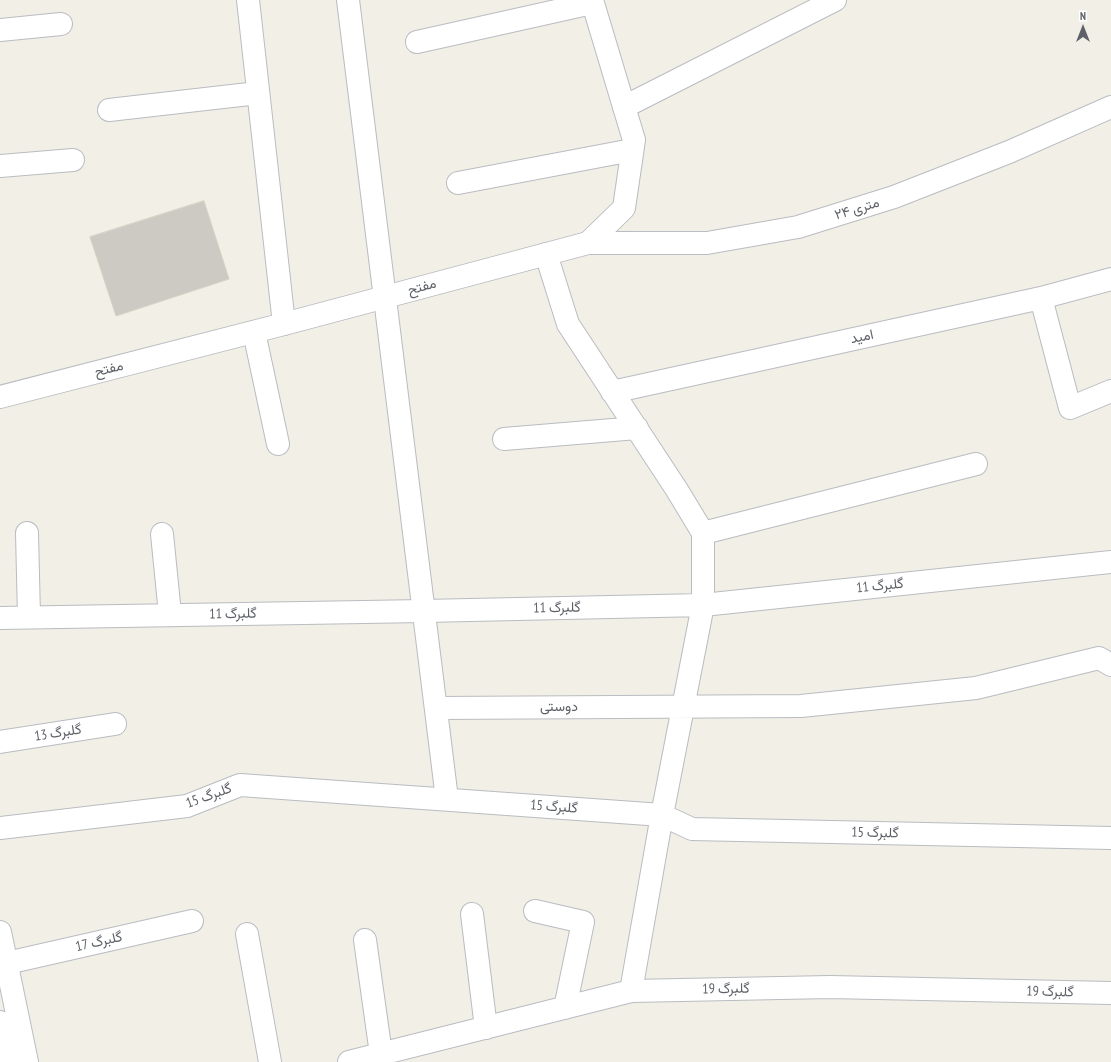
<!DOCTYPE html>
<meta charset="utf-8">
<style>
body{margin:0}
#map{position:relative;width:1111px;height:1062px;overflow:hidden;background:#f1efe6;font-family:"PT Sans Narrow",sans-serif}
canvas{display:block}
.north{position:absolute;left:1063px;top:8px;width:40px;height:40px;-webkit-text-stroke:3px #fff;paint-order:stroke;rotate:0deg;font-size:11px;font-weight:700;line-height:16px;text-align:center;color:#5e6268}
.north::after{content:'';display:block;margin:auto;width:14px;height:18px;background:#5e6268;clip-path:polygon(50% 0,100% 100%,50% 72%,0 100%)}
</style>
<div id="map">
<canvas width="1111" height="1062"></canvas>
<div class="north">N</div>
</div>
<script>
const c = document.querySelector('canvas').getContext('2d');
c.lineJoin = 'round';
function fillPath(path, color) { c.fillStyle = color; c.fill(path, 'evenodd'); }
function strokePath(path, color, width, dash) { c.strokeStyle = color; c.lineWidth = width; c.lineCap = dash ? 'butt' : 'round'; c.setLineDash(dash || []); c.stroke(path); }
function drawText(font, color, halo, rows, align = 'center') {
  c.font = font + ' "PT Sans Narrow",Vazirmatn,sans-serif'; c.lineWidth = 3.5; c.setLineDash([]); c.textBaseline = 'middle'; c.strokeStyle = halo; c.fillStyle = color; for (const [text, x, y, turn = 0] of rows) {
    c.save(); c.translate(x, y); c.rotate((+turn || 0) * Math.PI / 180); c.textAlign = isNaN(turn) ? turn : align; if (halo) c.strokeText(text, 0, 0); c.fillText(text, 0, 0); c.restore();
  }
}
const building = new Path2D(`
 M204,201L229,279L116,316L90,237Z`);
const minor = new Path2D(`
 M248,0L284,324
 M348,0L447,799
 M0,30L61,24
 M417,42L592,3
 M624,107L835,0
 M109,110L258,93
 M0,166L73,160
 M458,183L632,150
 M588,243H707L798,227L894,197L1009,152L1111,107
 M546,254L568,324L677,490L703,533V605L662,815L631,991
 M1041,298L1070,408L1111,391
 M254,332L278,444
 M612,392L1041,298L1111,279
 M504,439L637,428
 M27,533L29,617
 M703,533L976,464
 M162,534L170,614
 M0,618L424,611L703,605L1111,562
 M436,708L801,706L976,688L1099,658L1111,665
 M0,742L115,724
 M0,828L187,806L240,785L662,815L692,829L1111,838
 M535,911L583,922L565,1008
 M472,914L486,1028
 M247,934L270,1062
 M365,940L381,1054
 M7,963L192,921
 M349,1062L631,991L830,987L1111,993`);
const tertiary = new Path2D(`
 M0,397L284,324L588,243L624,208L634,140L592,0`);
const secondary = new Path2D(`
 M0,932L27,1062
 M0,1022L8,1062`);
const streetNames = [
 ["۲۴ متری",857,209,-17],
 ["مفتح",422,287,-15],
 ["امید",862,337,-12],
 ["مفتح",109,369,-14],
 ["گلبرگ 11",880,586,-6],
 ["گلبرگ 11",557,608,-1],
 ["گلبرگ 11",233,614,-1],
 ["دوستی",559,707],
 ["گلبرگ 13",58,733,-9],
 ["گلبرگ 15",209,796,-20],
 ["گلبرگ 15",554,807,4],
 ["گلبرگ 15",875,833,1],
 ["گلبرگ 17",99,942,-13],
 ["گلبرگ 19",726,989,-1],
 ["گلبرگ 19",1050,992,1]
];
fillPath(building, '#cccac3');
strokePath(building, '#d7d1c4', 1);
strokePath(minor, '#b9bcc1', 24);
strokePath(tertiary, '#b9bcc1', 24);
strokePath(secondary, '#babdc3', 24);
strokePath(minor, '#fff', 22);
strokePath(tertiary, '#fff', 22);
strokePath(secondary, '#fff', 22);
drawText('14px', '#5e6268', '#fff', streetNames);
</script>
